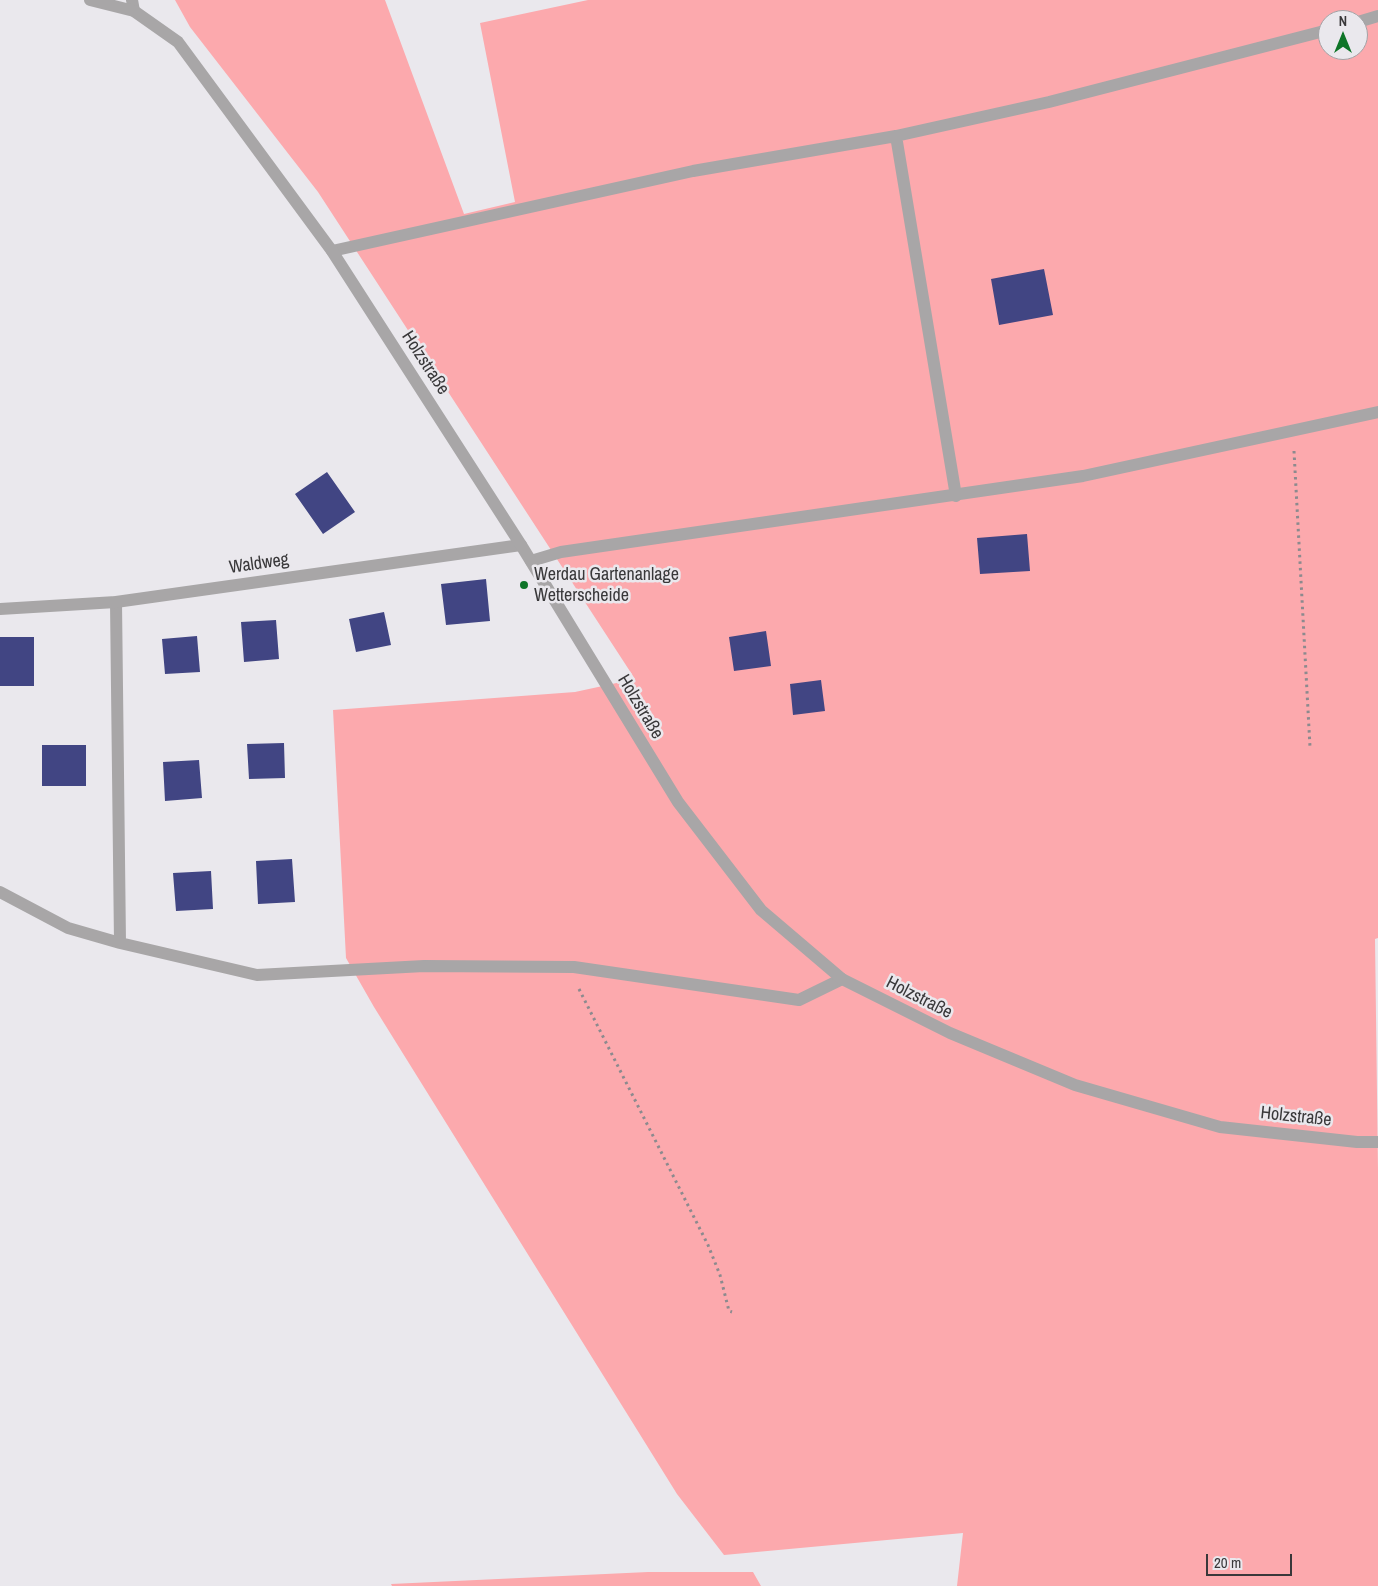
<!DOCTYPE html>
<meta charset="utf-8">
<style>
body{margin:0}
#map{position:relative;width:1378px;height:1586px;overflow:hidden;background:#eae8ed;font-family:"Archivo Narrow",sans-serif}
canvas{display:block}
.north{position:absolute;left:1318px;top:10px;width:50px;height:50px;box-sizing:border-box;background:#eae8ed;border:1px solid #a3a2a5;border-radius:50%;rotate:0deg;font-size:14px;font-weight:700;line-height:20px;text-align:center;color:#39383a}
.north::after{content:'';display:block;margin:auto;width:18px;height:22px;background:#0e7528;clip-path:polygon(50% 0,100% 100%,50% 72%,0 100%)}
.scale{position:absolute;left:1206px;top:1554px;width:86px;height:22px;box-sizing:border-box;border:2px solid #39383a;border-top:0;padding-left:6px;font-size:15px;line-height:18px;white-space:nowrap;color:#39383a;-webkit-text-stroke:4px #eae8ed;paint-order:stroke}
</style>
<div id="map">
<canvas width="1378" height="1586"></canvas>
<div class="north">N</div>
<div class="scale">20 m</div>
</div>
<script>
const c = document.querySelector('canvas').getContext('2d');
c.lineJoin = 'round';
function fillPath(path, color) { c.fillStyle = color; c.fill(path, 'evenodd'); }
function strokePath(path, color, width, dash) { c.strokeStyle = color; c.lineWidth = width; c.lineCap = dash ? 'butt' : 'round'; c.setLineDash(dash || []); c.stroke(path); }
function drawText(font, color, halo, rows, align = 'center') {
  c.font = font + ' "Archivo Narrow",sans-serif'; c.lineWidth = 5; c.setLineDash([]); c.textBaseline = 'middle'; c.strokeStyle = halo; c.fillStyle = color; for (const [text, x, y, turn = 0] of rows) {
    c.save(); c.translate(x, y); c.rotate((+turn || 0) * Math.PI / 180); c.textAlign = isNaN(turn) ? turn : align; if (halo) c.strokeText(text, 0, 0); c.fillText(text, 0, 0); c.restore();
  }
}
const green = new Path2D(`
 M175,0H385L464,214L515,202L480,23L588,0H1378V938L1375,939L1378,1171V1586H957L963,1533L724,1555L677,1494L374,1007L346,958L333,710L575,692L635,679L318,192L190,27ZM1328,20H1358V50H1328Z
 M648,1572H753L761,1586H392L391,1584Z`);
const building = new Path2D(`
 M1044,269L1053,315L999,325L991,279Z
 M327,472L355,512L323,534L295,494Z
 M1027,534L1030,571L980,574L977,538Z
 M486,579L490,621L446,625L441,584Z
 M384,612L391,645L356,652L349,619Z
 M276,620L279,659L244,662L241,622Z
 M766,631L771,666L734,671L729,637Z
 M197,636L200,672L165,674L162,639Z
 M0,637H34V686H0Z
 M821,680L825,711L793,715L790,684Z
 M284,743L285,778L249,779L247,744Z
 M42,745H86V786H42Z
 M199,760L202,798L165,801L163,762Z
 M292,859L295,902L258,904L256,861Z
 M211,871L213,909L176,911L173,873Z`);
const path = new Path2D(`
 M1294,451L1310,747
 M579,989L708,1245L720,1275L729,1311L732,1312`);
const service = new Path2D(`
 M1358,22L1378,16
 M896,136L956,496
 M332,251L693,171L896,136L1049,102L1328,30
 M531,561L561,552L1083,476L1378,412
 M116,602L120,943
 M0,892L68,928L120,943L257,975L424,966L574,967L799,1000L842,979`);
const minor = new Path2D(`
 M132,0L134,11
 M0,609L116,602L521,545`);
const tertiary = new Path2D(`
 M90,0L134,11L178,42L332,251L521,545L678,802L761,910L842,979L950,1033L1075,1085L1220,1127L1357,1142H1378`);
const markers = [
 [524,585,5,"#0e7528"]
];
const streetNames = [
 ["Holzstraße",425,363,57],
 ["Waldweg",259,564,-8],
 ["Holzstraße",640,707,59],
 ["Holzstraße",919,998,27],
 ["Holzstraße",1296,1117,6]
];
const poiNames = [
 ["Werdau Gartenanlage",534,575],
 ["Wetterscheide",534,596]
];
fillPath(green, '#fca9ad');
fillPath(building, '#414583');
strokePath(path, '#8c8a8e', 3, [2.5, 4]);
strokePath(service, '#a8a6a7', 12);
strokePath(minor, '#a8a6a7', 12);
strokePath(tertiary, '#a8a6a7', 12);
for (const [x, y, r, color] of markers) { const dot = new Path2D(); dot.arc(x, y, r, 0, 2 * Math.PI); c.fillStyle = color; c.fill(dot); strokePath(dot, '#eae8ed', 2); }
drawText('18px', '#39383a', '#eae8ed', streetNames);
drawText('18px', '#39383a', '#eae8ed', poiNames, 'left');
</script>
